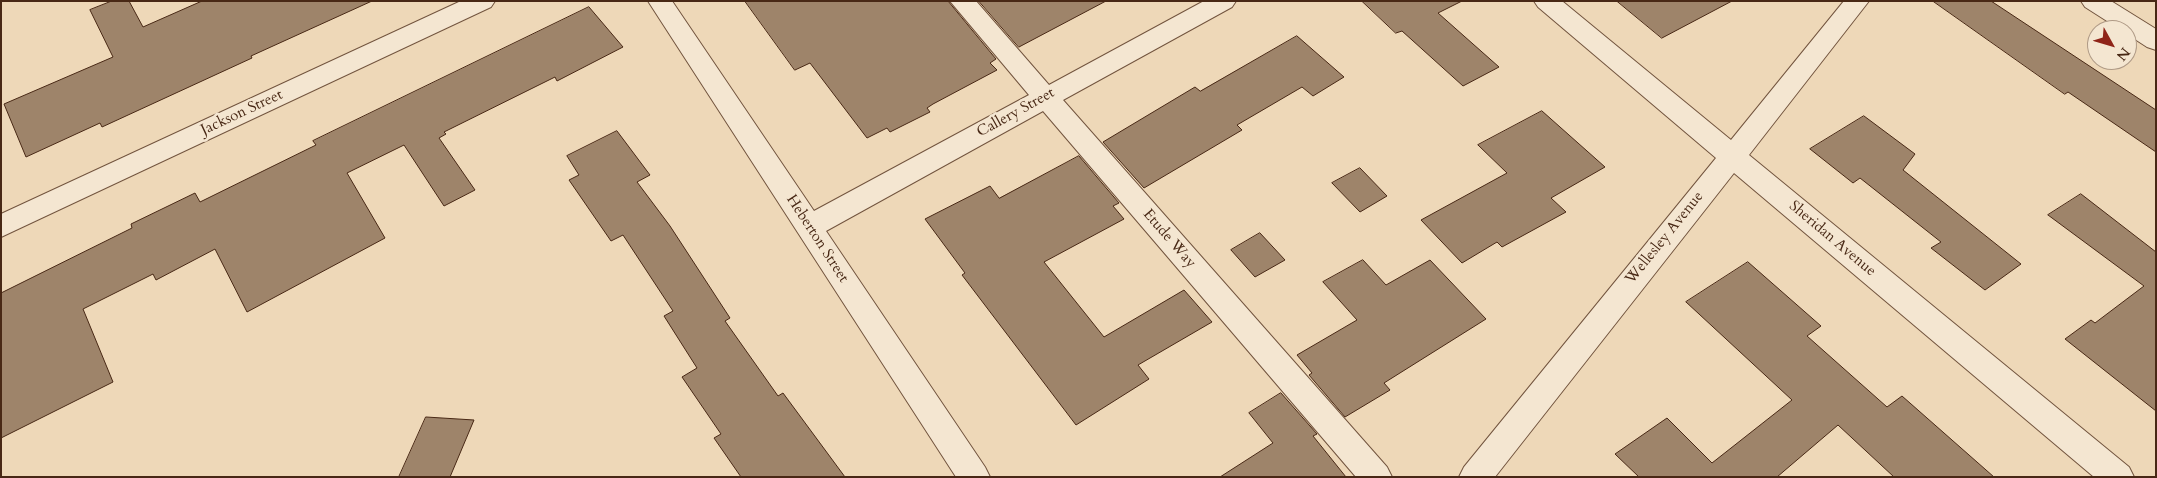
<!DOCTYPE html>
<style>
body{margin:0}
#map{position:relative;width:2157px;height:478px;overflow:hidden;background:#eed8b8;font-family:Cardo,serif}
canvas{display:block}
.frame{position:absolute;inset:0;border:2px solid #482815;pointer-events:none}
.north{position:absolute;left:2087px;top:20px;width:50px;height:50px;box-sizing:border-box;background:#f4e6d1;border:1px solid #af9a86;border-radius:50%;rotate:129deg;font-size:14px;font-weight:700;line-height:20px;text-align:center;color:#482815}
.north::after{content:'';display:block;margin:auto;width:18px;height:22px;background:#8f2418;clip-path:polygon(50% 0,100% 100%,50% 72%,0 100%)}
</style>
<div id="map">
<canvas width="2157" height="478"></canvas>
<div class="frame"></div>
<div class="north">N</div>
</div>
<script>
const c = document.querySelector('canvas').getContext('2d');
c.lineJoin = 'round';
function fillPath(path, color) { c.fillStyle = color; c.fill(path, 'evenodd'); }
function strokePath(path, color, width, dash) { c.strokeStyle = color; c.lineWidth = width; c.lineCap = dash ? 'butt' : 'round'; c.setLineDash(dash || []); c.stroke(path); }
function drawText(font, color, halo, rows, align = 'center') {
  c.font = font + ' Cardo,serif'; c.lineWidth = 5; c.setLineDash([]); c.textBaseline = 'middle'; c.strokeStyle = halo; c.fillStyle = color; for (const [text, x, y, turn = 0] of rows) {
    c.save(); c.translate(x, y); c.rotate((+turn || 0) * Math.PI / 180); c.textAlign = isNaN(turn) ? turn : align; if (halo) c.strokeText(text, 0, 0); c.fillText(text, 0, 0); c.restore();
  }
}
const building = new Path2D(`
 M112,1H129L143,27L202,1H372L251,56L252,58L102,127L100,123L26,157L4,104L113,57L90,10Z
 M745,1H948L996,59L990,63L997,70L933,104L927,108L930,112L890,132L887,128L867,138L810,63L795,70Z
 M979,1H1106L1019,47Z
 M1362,1H1462L1438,13L1499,67L1463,86L1402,31L1396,33Z
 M1617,1H1732L1662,38Z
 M1933,1H1991L2156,110V152L2068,92L2065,94Z
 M589,7L623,47L557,81L555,77L444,132L446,134L439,138L475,190L444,206L404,145L347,173L385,238L247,312L215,249L156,280L153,274L83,309L113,382L1,438V293L132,228L131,224L195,193L200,202L316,145L313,141Z
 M1297,36L1344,77L1313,96L1302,87L1237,125L1242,130L1144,188L1103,142L1195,87L1200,91Z
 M1542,111L1605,167L1551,198L1566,212L1502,247L1497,242L1462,263L1421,220L1507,173L1478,145Z
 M1864,116L1915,154L1903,170L2021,264L1985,290L1931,248L1941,242L1860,178L1853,183L1810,149Z
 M617,131L650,175L637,182L670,226L730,318L725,321L778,396L783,393L845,477H741L714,438L721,434L682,377L697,368L664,316L673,311L623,235L611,241L569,180L579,175L567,156Z
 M1079,156L1119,203L1113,206L1124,219L1044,262L1104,337L1184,290L1212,322L1138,365L1149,379L1076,425L962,275L965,273L925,219L990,186L999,198Z
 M1360,168L1387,196L1360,212L1332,183Z
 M2081,194L2156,252V411L2065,339L2091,320L2095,323L2144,286L2048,215Z
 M1260,233L1285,260L1255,277L1231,250Z
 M1363,260L1386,285L1430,260L1486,319L1384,383L1390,390L1345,417L1309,375L1312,373L1297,355L1357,320L1323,282Z
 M1748,262L1821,326L1807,336L1887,407L1902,396L1994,477H1894L1838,425L1777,477H1639L1615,454L1667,418L1712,463L1792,400L1686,302Z
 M1281,393L1317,434L1313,436L1346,477H1220L1273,443L1249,413Z
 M426,417L474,420L450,477H399Z`);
const minor = new Path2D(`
 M461,1H495L491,7L1,237V214Z
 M648,1H672L814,211L1029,95L950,1H976L1049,85L1204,1H1236L1232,7L1063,100L1387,467L1392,477H1356L1043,111L826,231L985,467L990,477H956Z
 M1534,1H1562L1731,140L1844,1H1869L1749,155L2129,467L2134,477H2094L1734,173L1495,477H1459L1464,467L1716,158L1538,7Z
 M2081,1H2111L2156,29V50L2147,47L2127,34V30H2121L2085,7Z`);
const streetNames = [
 ["Jackson Street",242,113,-25],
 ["Callery Street",1016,113,-29],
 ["Wellesley Avenue",1665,238,-51],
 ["Heberton Street",817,239,57],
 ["Etude Way",1169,239,49],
 ["Sheridan Avenue",1832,239,40]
];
fillPath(building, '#9e846a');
strokePath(building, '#482815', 1);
strokePath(minor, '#72543e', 2);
fillPath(minor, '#f4e6d1');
drawText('15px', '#482815', '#f4e6d1', streetNames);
</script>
